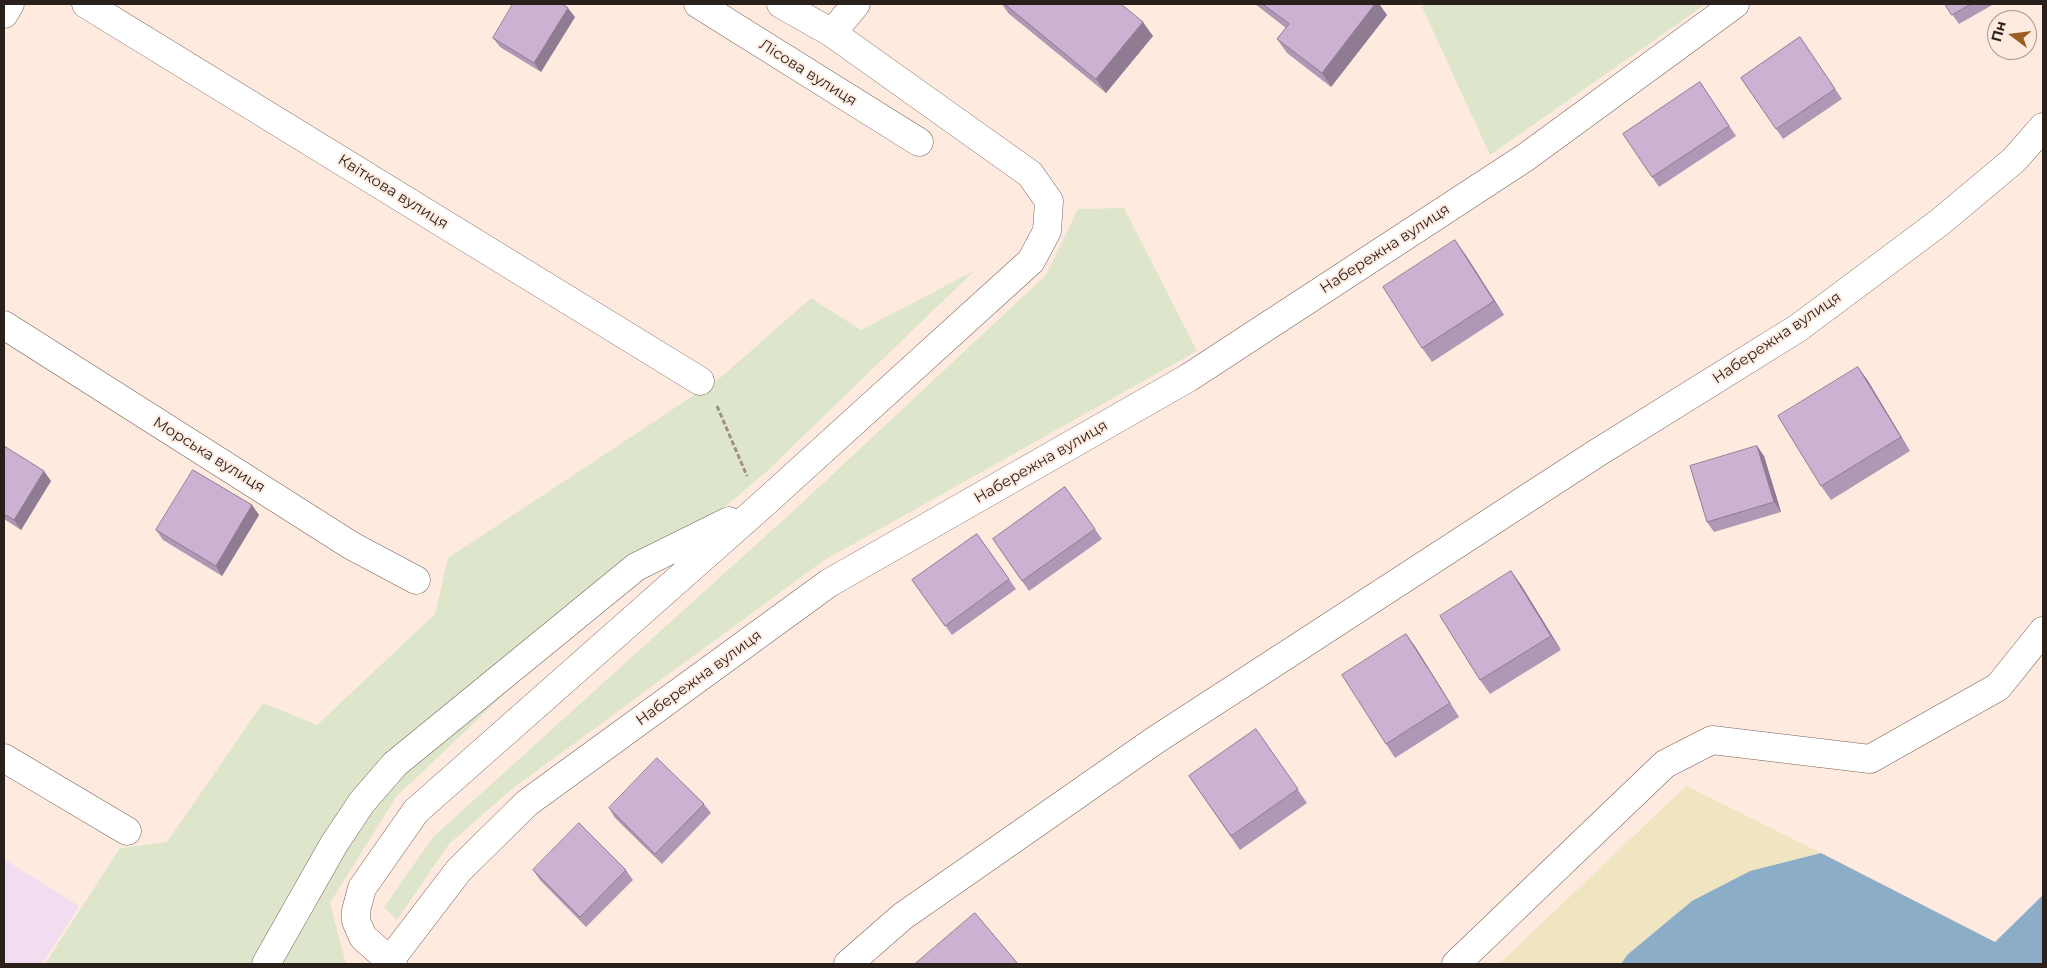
<!DOCTYPE html>
<meta charset="utf-8">
<style>
body{margin:0}
#map{position:relative;width:2047px;height:968px;overflow:hidden;background:#ffeae0;font-family:Montserrat,sans-serif}
canvas{display:block}
.frame{position:absolute;inset:0;border:5px solid #291f1b;pointer-events:none}
.north{position:absolute;left:1987px;top:10px;width:50px;height:50px;box-sizing:border-box;background:#ffeae0;border:1px solid #a99991;border-radius:50%;rotate:285deg;font-size:14px;font-weight:700;line-height:20px;text-align:center;color:#291f1b}
.north::after{content:'';display:block;margin:auto;width:18px;height:22px;background:#9a5f20;clip-path:polygon(50% 0,100% 100%,50% 72%,0 100%)}
</style>
<div id="map">
<canvas width="2047" height="968"></canvas>
<div class="frame"></div>
<div class="north">Пн</div>
</div>
<script>
const c = document.querySelector('canvas').getContext('2d');
c.lineJoin = 'round';
function fillPath(path, color) { c.fillStyle = color; c.fill(path, 'evenodd'); }
function strokePath(path, color, width, dash) { c.strokeStyle = color; c.lineWidth = width; c.lineCap = dash ? 'butt' : 'round'; c.setLineDash(dash || []); c.stroke(path); }
function drawText(font, color, halo, rows, align = 'center') {
  c.font = font + ' Montserrat,sans-serif'; c.lineWidth = 4; c.setLineDash([]); c.textBaseline = 'middle'; c.strokeStyle = halo; c.fillStyle = color; for (const [text, x, y, turn = 0] of rows) {
    c.save(); c.translate(x, y); c.rotate((+turn || 0) * Math.PI / 180); c.textAlign = isNaN(turn) ? turn : align; if (halo) c.strokeText(text, 0, 0); c.fillText(text, 0, 0); c.restore();
  }
}
const commercial = new Path2D(`
 M4,859L79,906L42,964H4Z`);
const green = new Path2D(`
 M1427,4H1706L1490,155L1422,7Z
 M1124,208L1197,351L823,561L512,789L449,844L397,920L384,907L433,837L803,502L1046,275L1078,209Z
 M974,271L765,473L534,666L396,797L330,903L346,964H45L120,848L167,842L263,703L317,725L435,614L448,558L720,378L811,298L861,330Z`);
const sand = new Path2D(`
 M1686,786L1821,853L1750,871L1692,901L1627,955L1621,964H1499Z`);
const water = new Path2D(`
 M1821,853L1995,942L2043,895V964H1621L1627,955L1692,901L1750,871Z`);
const path = new Path2D(`
 M717,406L747,476`);
const minor = new Path2D(`
 M86,4L700,381
 M698,4L919,142
 M4,14L10,4
 M832,33L856,4
 M4,325L352,546L416,580
 M4,758L127,831
 M266,964L334,844L362,802L395,764L636,567L729,521
 M387,964L459,870L527,803L829,583L1188,378L1526,157L1735,4
 M393,964L363,937L356,921V911L362,888L416,811L760,507L1031,261L1047,231L1049,201L1030,174L832,33L781,4
 M848,964L903,916L1154,741L1597,453L1798,328L1940,222L2014,160L2043,127
 M1456,964L1665,764L1712,740L1870,759L1998,687L2043,631`);
const wall = new Path2D(`
 M1002,4H1121L1153,36L1106,93L1008,13Z
 M1255,4H1379L1387,15L1331,87L1287,53L1277,39L1286,28Z
 M1945,4H1994L1959,24Z
 M575,17L541,72L500,47L493,38Z
 M1800,37L1842,99L1783,139L1741,78Z
 M1700,82L1736,136L1659,187L1623,134Z
 M1465,254L1504,315L1432,362L1422,348Z
 M1858,367L1868,381L1910,451L1831,500L1821,486Z
 M4,446L51,481L21,530L4,519Z
 M1757,446L1764,456L1781,512L1714,532L1707,522Z
 M1065,487L1102,539L1029,591L993,539Z
 M252,505L259,515L222,576L163,540L156,530Z
 M977,534L1016,589L952,635L912,580Z
 M1511,571L1521,585L1561,650L1490,694L1480,680Z
 M1406,634L1416,648L1459,717L1395,758L1386,744Z
 M1256,729L1307,803L1240,850L1189,776Z
 M704,804L711,813L662,864L615,818L609,808Z
 M533,870H626L633,880L586,927L540,880Z`);
const shadedWall = new Path2D(`
 M1375,4H1379L1387,15L1331,87L1322,73Z
 M568,8L575,17L541,72L534,63Z
 M1143,22L1153,36L1106,93L1096,79Z
 M1455,240L1465,254L1504,315L1494,301Z
 M1858,367L1868,381L1910,451L1901,437Z
 M1757,446L1764,456L1781,512L1774,502Z
 M44,471L51,481L21,530L14,520Z
 M252,505L259,515L222,576L216,566Z
 M1511,571L1521,585L1561,650L1551,636Z
 M1406,634L1416,648L1459,717L1450,703Z`);
const building = new Path2D(`
 M513,4H562L568,8L534,63L493,38Z
 M1005,4H1121L1143,22L1096,79Z
 M1263,4H1375L1322,73L1277,39L1289,24Z
 M1945,4H1971L1952,15Z
 M1800,37L1835,89L1776,129L1741,78Z
 M1700,82L1729,126L1652,177L1623,134Z
 M1455,240L1494,301L1422,348L1383,287Z
 M1858,367L1901,437L1821,486L1778,416Z
 M4,446L44,471L14,520L4,514Z
 M1757,446L1774,502L1707,522L1690,466Z
 M193,470L252,505L216,566L156,530Z
 M1065,487L1095,529L1022,581L993,539Z
 M977,534L1009,579L945,626L912,580Z
 M1511,571L1551,636L1480,680L1440,616Z
 M1406,634L1450,703L1386,744L1342,675Z
 M1256,729L1298,789L1231,836L1189,776Z
 M657,758L704,804L655,854L609,808Z
 M579,823L626,870L580,917L533,870Z
 M975,913L1018,964H915Z`);
const streetNames = [
 ["Лісова вулиця",808,73,32],
 ["Квіткова вулиця",393,192,32],
 ["Набережна вулиця",1385,249,-33],
 ["Набережна вулиця",1777,338,-34],
 ["Морська вулиця",209,455,32],
 ["Набережна вулиця",1041,462,-30],
 ["Набережна вулиця",699,678,-36]
];
fillPath(commercial, '#f0def0');
fillPath(green, '#dde6ca');
fillPath(sand, '#efe5c0');
fillPath(water, '#8cadc8');
strokePath(minor, '#786257', 29);
strokePath(path, '#9f8f88', 3, [5, 2.5]);
strokePath(minor, '#fff', 28);
fillPath(wall, '#af98b5');
fillPath(shadedWall, '#8f7c93');
fillPath(building, '#ccb1d2');
strokePath(building, '#8f7c93', 1);
drawText('15px', '#291f1b', '#ffeae0', streetNames);
</script>
